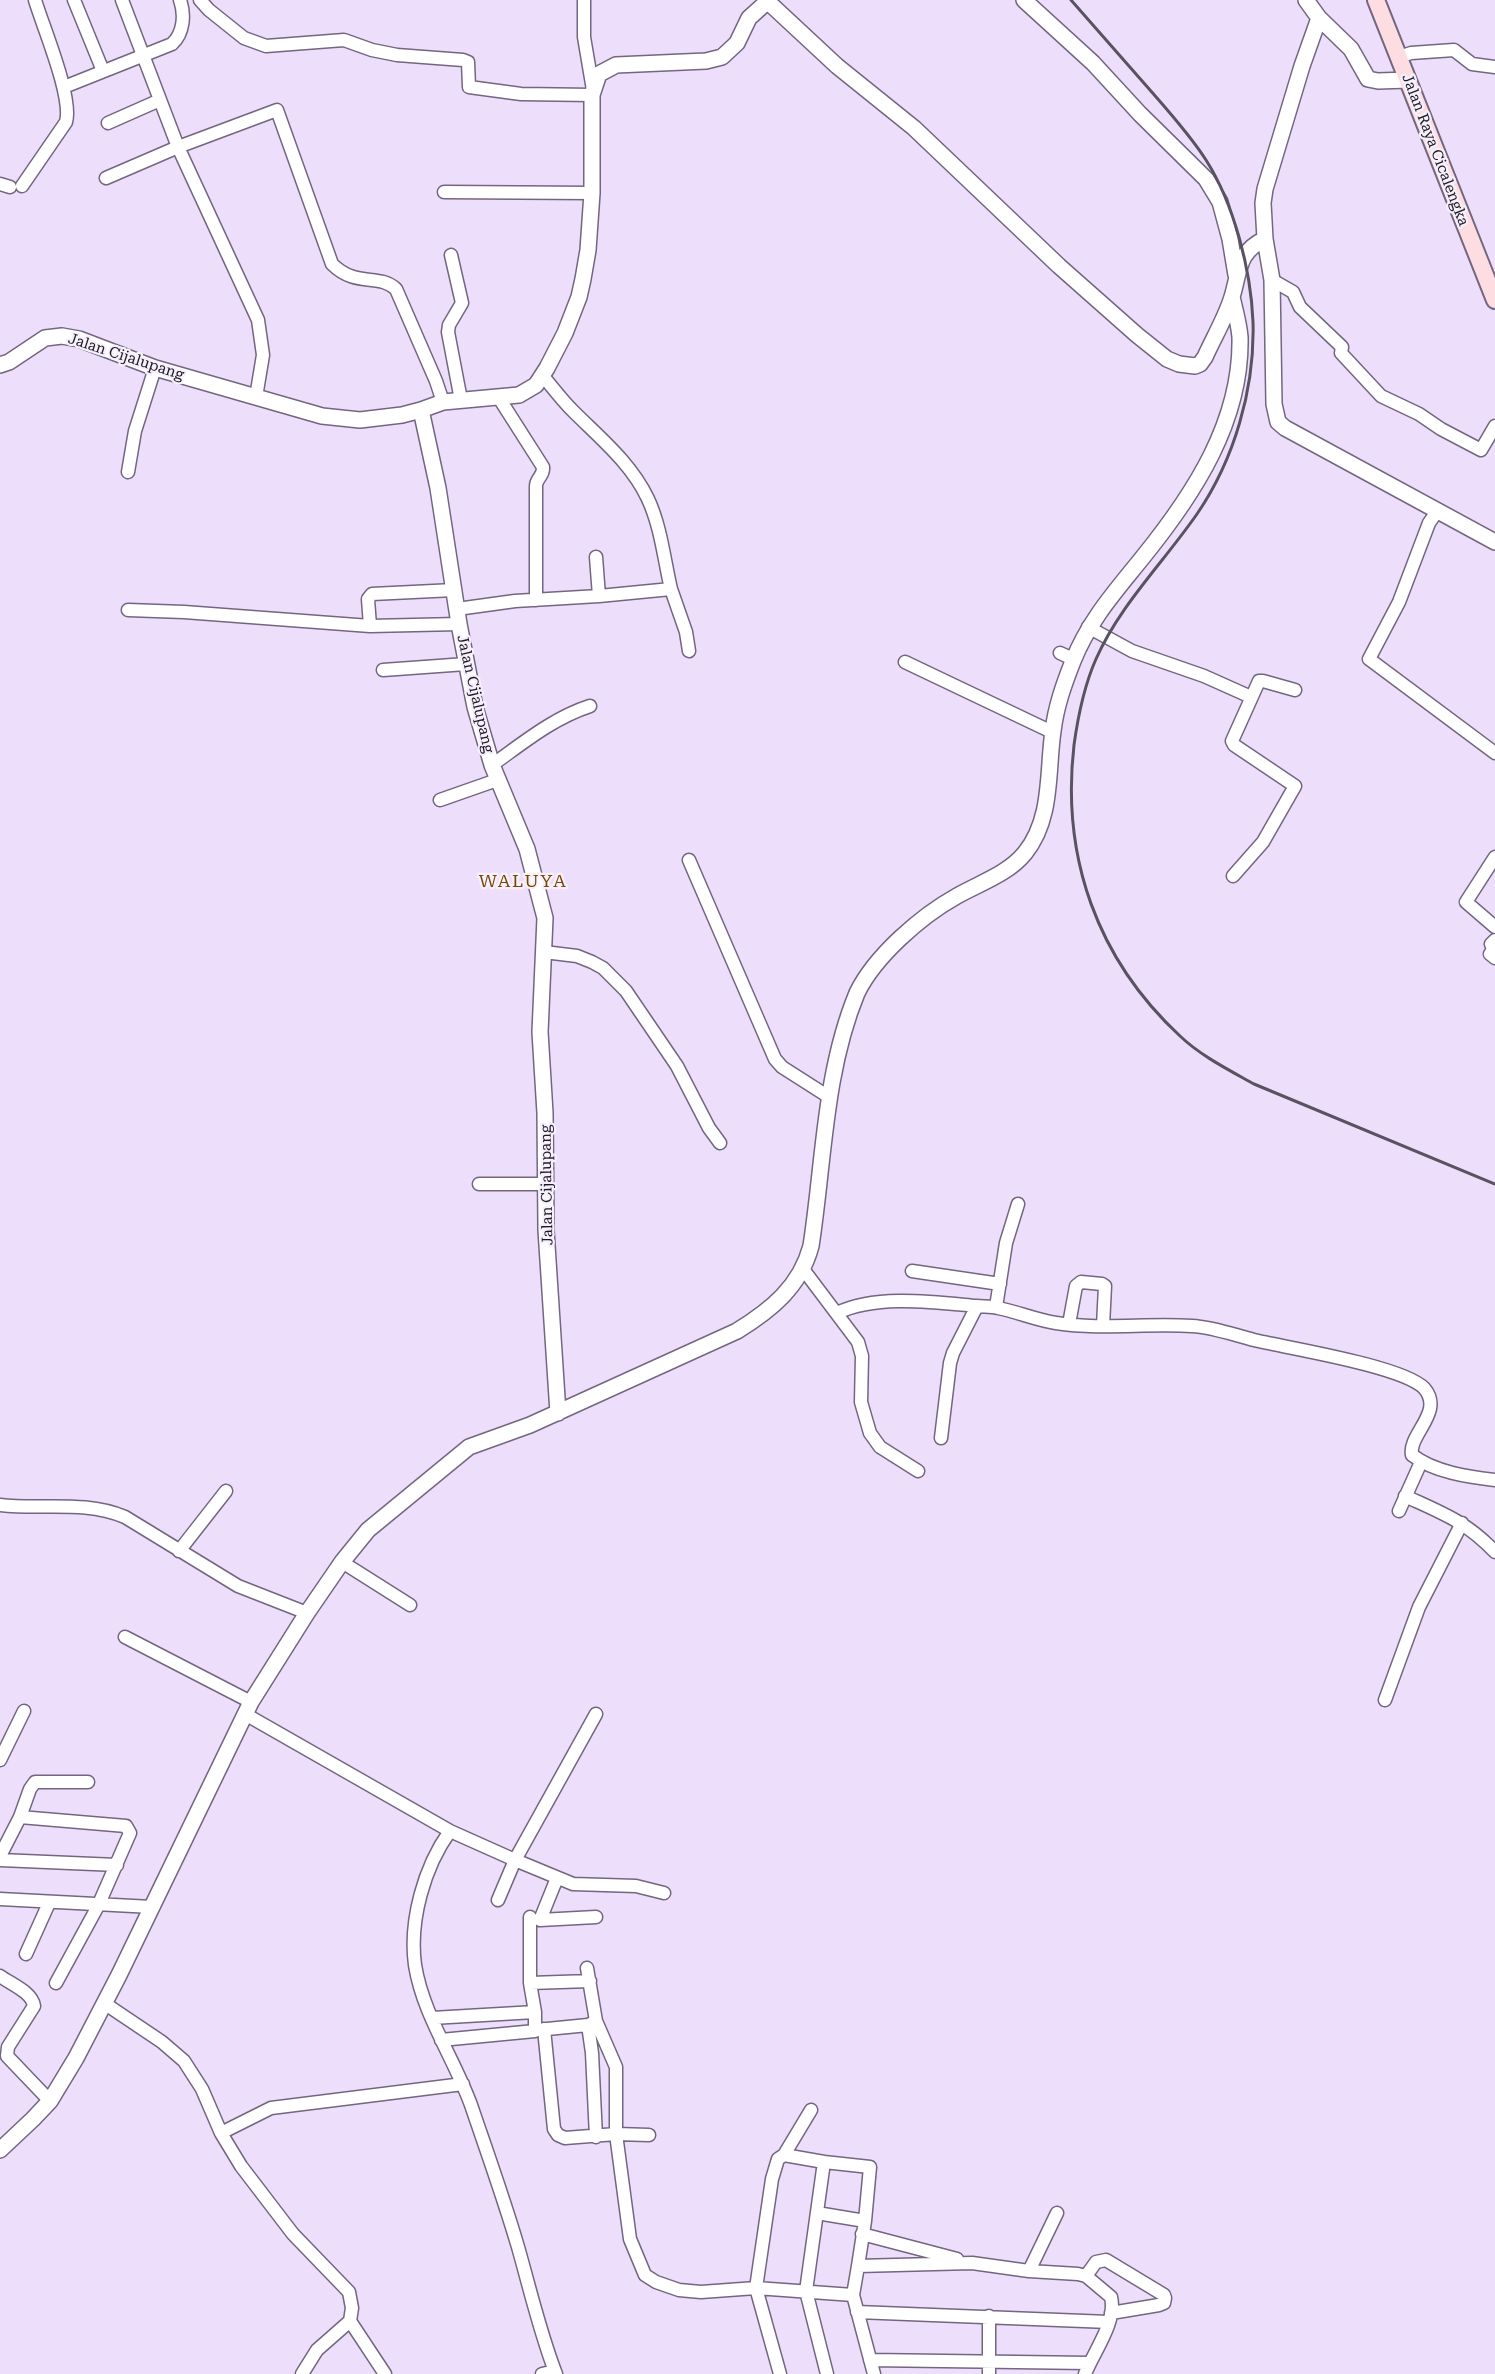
<!DOCTYPE html>
<style>
body{margin:0}
canvas{display:block;background:#eddffc}
</style>
<canvas width="1495" height="2374"></canvas>
<script>
const c = document.querySelector('canvas').getContext('2d');
c.lineJoin = 'round';
function strokePath(path, color, width, dash) { c.strokeStyle = color; c.lineWidth = width; c.lineCap = dash ? 'butt' : 'round'; c.setLineDash(dash || []); c.stroke(path); }
function drawText(font, color, halo, rows, align = 'center') {
  c.font = font + ' "Roboto Serif",serif'; c.lineWidth = 4.5; c.setLineDash([]); c.textBaseline = 'middle'; c.strokeStyle = halo; c.fillStyle = color; for (const [text, x, y, turn = 0] of rows) {
    c.save(); c.translate(x, y); c.rotate((+turn || 0) * Math.PI / 180); c.textAlign = isNaN(turn) ? turn : align; if (halo) c.strokeText(text, 0, 0); c.fillText(text, 0, 0); c.restore();
  }
}
const minor = new Path2D(`
 M74,0L103,71
 M122,0L178,147L258,320L263,355L256,397
 M200,0L209,10L244,38L266,46L344,40L372,50L397,55L463,60L468,62L469,87L521,94L592,95
 M584,0V37L593,90
 M1399,57L1411,53L1454,50L1472,64L1495,67
 M64,87L172,44C184,33 185,14 180,0
 M108,123L160,100
 M106,178L178,147L277,110L332,264C356,288 379,273 396,289L436,381L443,402
 M0,184L10,187
 M22,186L66,122C73,97 43,27 35,0
 M444,192L592,193
 M451,255L462,303L449,325L448,332L461,400
 M1272,280L1293,292L1300,307L1342,347L1341,353L1381,396L1419,414L1441,429L1481,450L1495,426
 M499,398L543,467C544,476 536,478 536,486V600
 M128,472L135,431L155,368
 M1438,510L1429,523L1399,602L1369,659L1495,753
 M596,557L599,596
 M671,589L686,632L689,651
 M457,609L515,601L599,596L671,589C664,559 661,527 648,499C631,463 600,438 573,411C562,400 553,388 543,376
 M128,610L184,612L370,626L368,599L372,594L454,590
 M370,626L459,624
 M1088,627L1132,651L1204,676L1251,697
 M1060,653L1073,659
 M905,662L1052,732
 M383,670L466,664
 M492,765C523,743 553,718 590,706
 M440,800L497,780
 M1495,857L1466,902L1495,927
 M689,860L775,1059L782,1067L829,1097
 M1233,876L1263,842L1295,786L1234,745L1232,741L1259,681H1263L1295,690
 M1495,940L1491,944L1493,949L1490,954L1495,958
 M544,952L577,956L592,962L603,968L626,991L677,1066L709,1128L720,1143
 M479,1184H545
 M803,1269L858,1342L862,1356L861,1402L870,1433L880,1447L918,1471
 M912,1271L1000,1284
 M996,1307L1006,1243L1018,1204
 M837,1313C876,1294 934,1302 976,1306C983,1307 991,1306 998,1308C1018,1312 1036,1320 1056,1323C1101,1330 1147,1323 1192,1326C1213,1327 1234,1335 1254,1340C1288,1348 1402,1366 1424,1388C1445,1412 1408,1434 1412,1455C1434,1472 1468,1477 1495,1480
 M1069,1324L1076,1286L1081,1282L1102,1284L1105,1286L1103,1326
 M941,1438L950,1363L953,1353L977,1306
 M1405,1496C1442,1513 1467,1522 1495,1552
 M0,1505C42,1510 84,1500 125,1517L238,1586L307,1613
 M1399,1511L1421,1462
 M179,1551L226,1491
 M342,1562L410,1605
 M125,1637L251,1702
 M1385,1700L1419,1607L1462,1523
 M245,1714L450,1831L515,1860L596,1714
 M0,1760L24,1711
 M20,1817L126,1826L130,1833L98,1906L56,1983
 M450,1831C424,1867 409,1921 415,1965C423,2015 454,2058 471,2105C487,2152 504,2199 518,2247C530,2289 540,2333 556,2374
 M0,1856L20,1817L30,1789L35,1782H88
 M0,1860L117,1865
 M557,1878L540,1920L596,1917
 M0,1899L152,1907
 M498,1900L515,1860L573,1884L636,1886L664,1893
 M26,1954L49,1903
 M587,1968L596,2021
 M0,1976C11,1984 32,1992 34,2006L8,2047L7,2056L50,2101
 M530,1983L590,1981
 M104,2003L162,2042L184,2061L202,2089L221,2133L271,2108L463,2084
 M432,2018L535,2012
 M588,2025L596,2021L616,2067V2134L630,2239L645,2275L656,2282L679,2290L701,2292L756,2288L853,2295L874,2374
 M544,2029L554,2129L558,2135L565,2138L616,2134L649,2135
 M537,2030L588,2025L592,2053L596,2137
 M441,2040L535,2031V2012L530,1983V1917
 M221,2133L241,2166L293,2234L349,2292L352,2308L350,2321L317,2350L302,2374
 M784,2155L811,2110
 M824,2162L806,2291L827,2374
 M817,2213L865,2221
 M862,2234L957,2259
 M1029,2271L1078,2274L1086,2276L1111,2297C1117,2322 1094,2351 1085,2374
 M1086,2276L1096,2262L1106,2260L1164,2295L1165,2298L1164,2303L1159,2305L1111,2313
 M853,2295L858,2266L972,2263L1029,2271L1057,2213
 M857,2312L1109,2322
 M989,2316V2374
 M350,2321L385,2374
 M870,2360L1089,2363
 M542,2374L555,2371
 M780,2374L756,2288L772,2179L778,2159L784,2155L824,2162L870,2167L865,2221L858,2266`);
const tertiary = new Path2D(`
 M766,0L837,66L914,128L1059,266L1137,335L1167,359L1179,364L1195,366L1200,364L1205,357C1214,337 1226,317 1232,297C1240,271 1237,252 1265,239L1263,203L1265,189L1302,66L1319,18L1306,0
 M1024,0L1093,63L1140,114L1206,179L1220,202L1230,239L1236,275
 M1319,18L1351,49L1368,79L1378,81L1408,80
 M1265,239L1272,280L1274,404L1278,422L1285,428L1495,542
 M0,365L9,362L45,338L62,336L79,339L155,368L322,416L360,420L402,415L421,410L438,488L459,624L475,707L492,765L527,849L545,918L540,1032L545,1113L546,1230L558,1413
 M421,410L443,402L519,395L536,385L547,368L565,333L579,297L583,279L588,250L592,193V95L599,74L616,65L706,61L722,57L737,43L749,18L769,0
 M0,2150L33,2119L50,2101L76,2058L119,1975L251,1702L307,1613L342,1562L368,1530L469,1447L530,1425L737,1331C771,1310 800,1287 811,1246C824,1162 824,1073 857,993C875,956 921,916 957,896C980,883 1008,874 1025,853C1053,818 1047,772 1053,731C1056,706 1064,684 1073,661C1090,619 1115,592 1143,557C1194,494 1242,421 1240,337C1239,324 1235,310 1232,297`);
const secondary = new Path2D(`
 M1376,0L1495,300`);
const rail = new Path2D(`
 M1071,0C1097,30 1124,60 1150,90C1170,113 1190,135 1206,160C1234,204 1251,270 1253,322C1255,389 1234,460 1197,514C1163,563 1120,605 1096,659C1084,686 1078,716 1074,745C1061,857 1097,959 1180,1036C1201,1056 1229,1070 1254,1084L1495,1184`);
const streetNames = [
 ["Jalan Raya Cicalengka",1435,150,69],
 ["Jalan Cijalupang",126,357,18],
 ["Jalan Cijalupang",475,694,77],
 ["Jalan Cijalupang",547,1185,-91]
];
const quarterNames = [
 ["WALUYA",523,882]
];
strokePath(minor, '#73667f', 15);
strokePath(tertiary, '#73667f', 18);
strokePath(secondary, '#73667f', 20);
strokePath(minor, '#fff', 12);
strokePath(tertiary, '#fff', 15);
strokePath(secondary, '#fddde2', 16);
strokePath(rail, '#595261', 3);
drawText('15px', '#1d1822', '#f6f0fc', streetNames);
c.letterSpacing = '1.5px';
drawText('18px', '#784600', '#f6f0fc', quarterNames);
c.letterSpacing = '0px';
</script>
